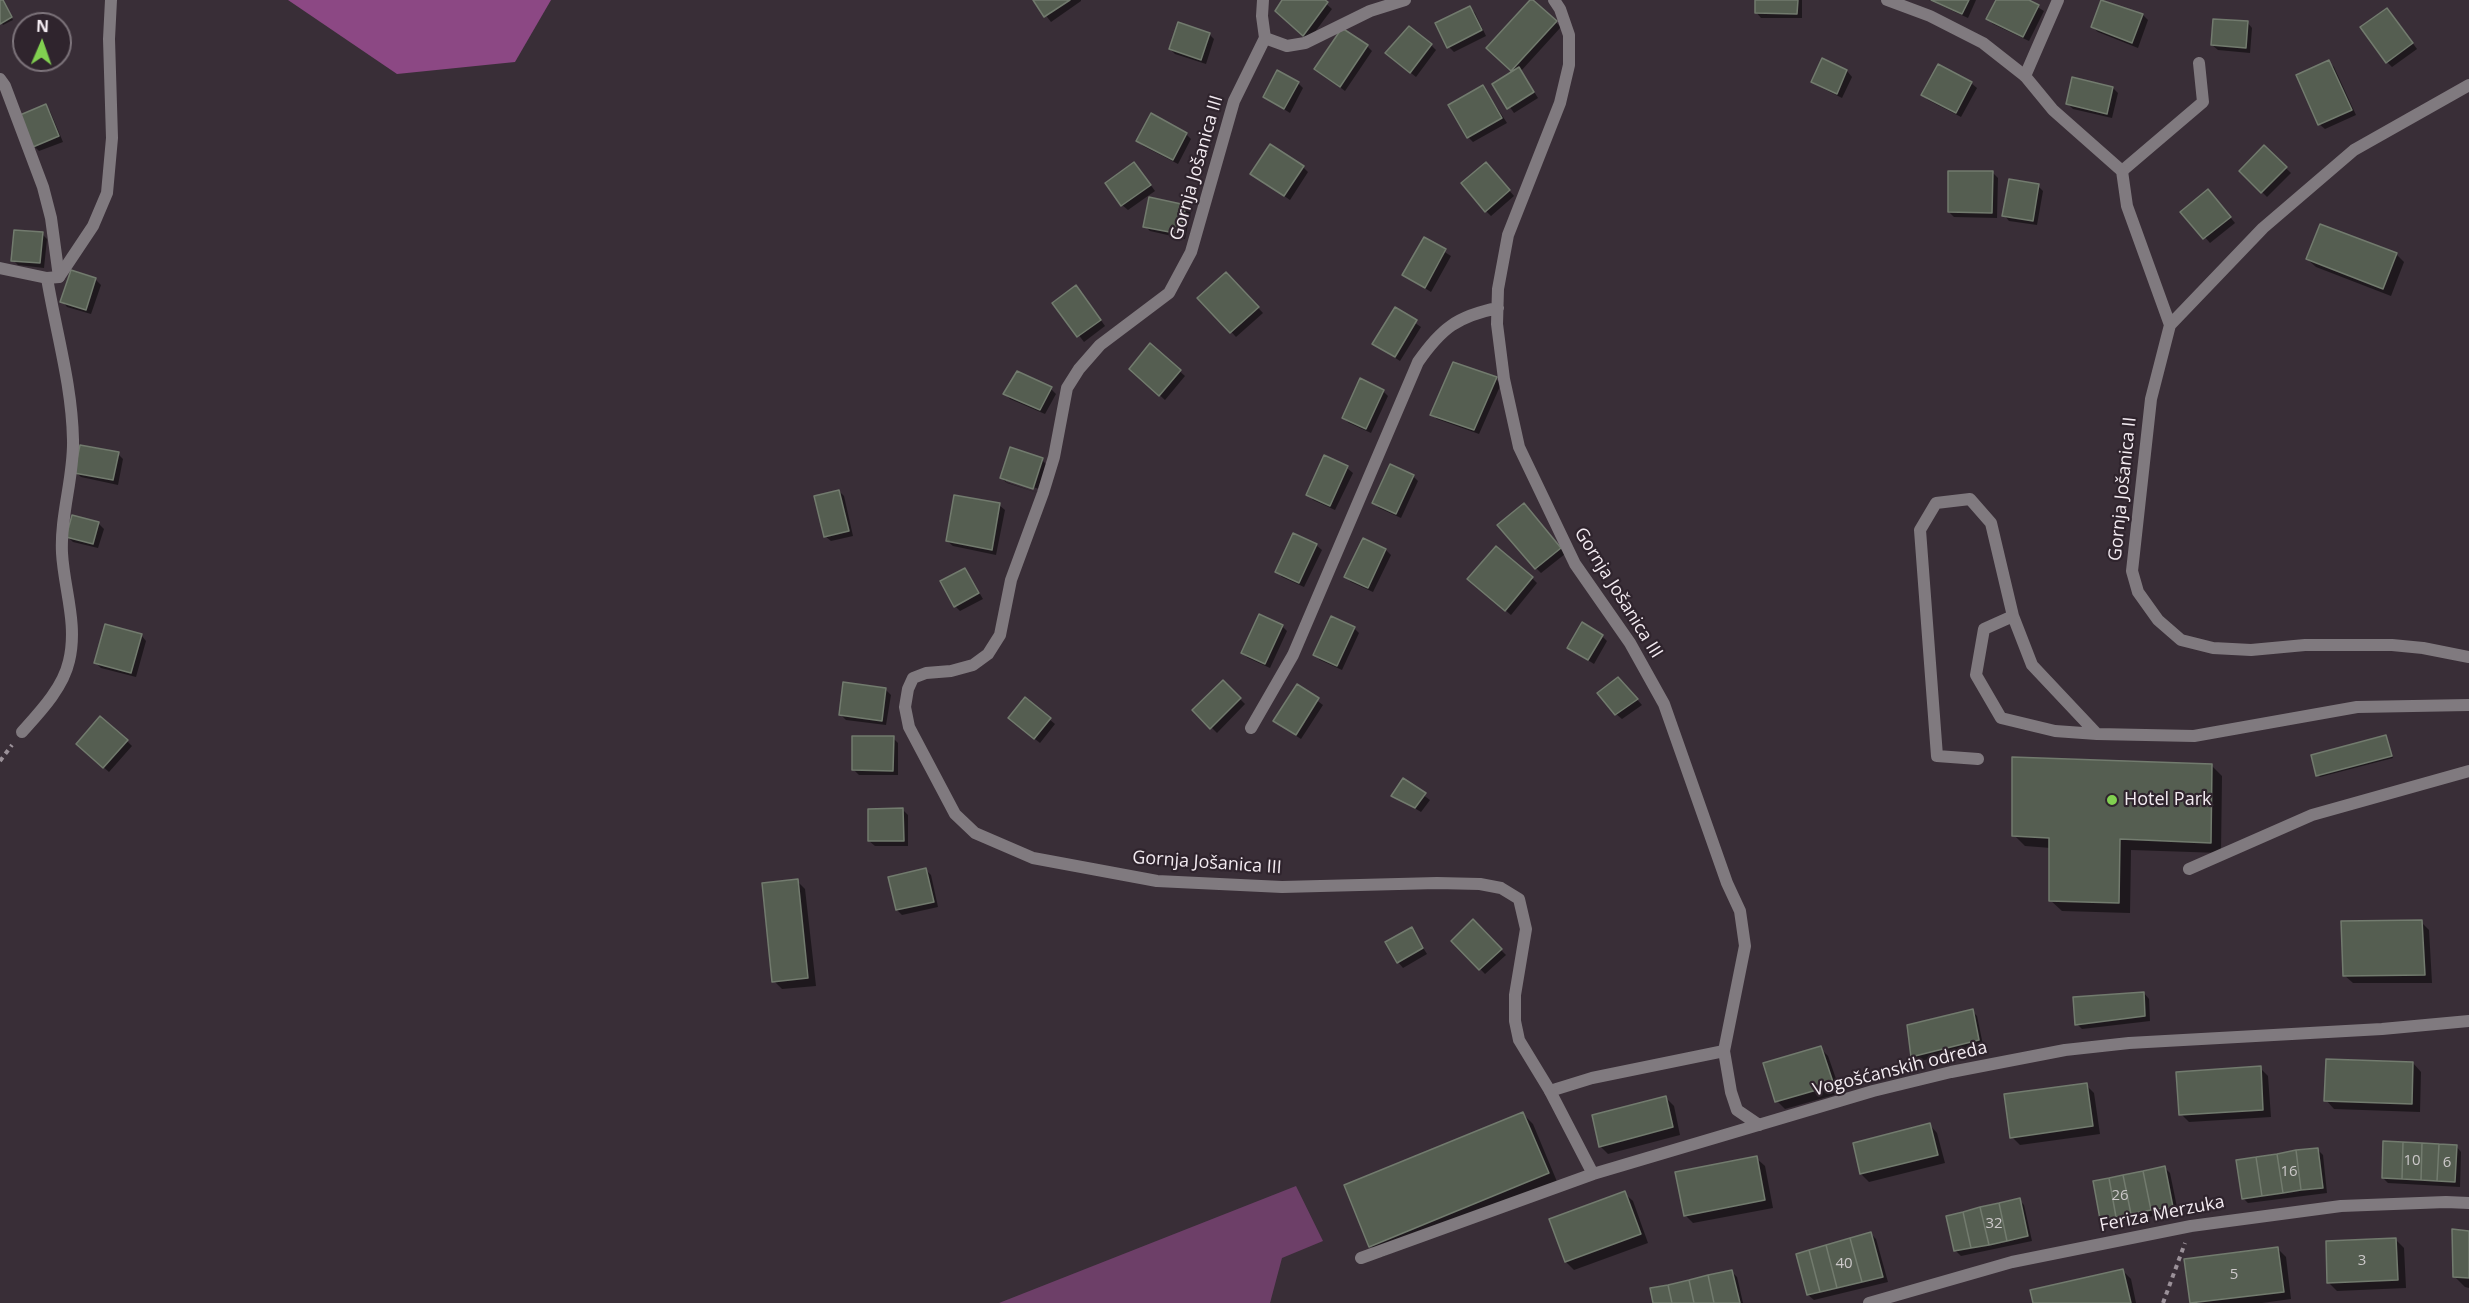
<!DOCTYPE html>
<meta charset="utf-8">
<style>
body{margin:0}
#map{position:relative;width:2469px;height:1303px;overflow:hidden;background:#392e37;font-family:"Open Sans",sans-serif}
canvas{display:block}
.north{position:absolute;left:12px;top:12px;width:60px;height:60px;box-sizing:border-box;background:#2f242d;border:2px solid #7d747b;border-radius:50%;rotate:2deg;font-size:16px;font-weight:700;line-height:24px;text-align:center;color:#f3ebf1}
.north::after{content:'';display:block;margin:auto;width:21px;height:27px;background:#81d050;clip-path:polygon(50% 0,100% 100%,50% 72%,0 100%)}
</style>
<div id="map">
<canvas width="2469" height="1303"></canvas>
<div class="north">N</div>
</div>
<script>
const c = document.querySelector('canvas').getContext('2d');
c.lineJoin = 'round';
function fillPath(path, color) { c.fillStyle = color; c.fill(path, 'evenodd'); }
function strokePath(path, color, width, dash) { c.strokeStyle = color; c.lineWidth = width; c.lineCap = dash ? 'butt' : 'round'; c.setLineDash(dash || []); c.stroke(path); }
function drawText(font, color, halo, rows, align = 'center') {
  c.font = font + ' "Open Sans",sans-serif'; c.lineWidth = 4.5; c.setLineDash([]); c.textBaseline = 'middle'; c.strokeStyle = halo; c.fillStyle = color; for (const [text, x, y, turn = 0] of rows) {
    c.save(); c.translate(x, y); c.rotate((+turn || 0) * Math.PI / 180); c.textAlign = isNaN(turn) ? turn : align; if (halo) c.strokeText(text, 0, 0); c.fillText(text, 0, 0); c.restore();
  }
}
const green = new Path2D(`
 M1296,1186L1323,1241L1282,1258L1270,1303H999Z`);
const forest = new Path2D(`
 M288,0H551L515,62L397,74Z`);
const shadow = new Path2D(`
 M0,0L3,1L13,20L3,25L0,21Z
 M1034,0H1081V1L1051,22Z
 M1284,0H1322L1332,9L1309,40L1282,16Z
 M1757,0H1802V18H1761L1756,12Z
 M1929,0H1976L1968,18Z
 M1997,0H2026L2044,11L2029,41L1993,24L1988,19Z
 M2102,0L2143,15L2148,20L2138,48L2098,32L2092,27Z
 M1532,1L1561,27L1521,71L1538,98L1514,113L1494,85L1514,72L1488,48Z
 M1470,8L1475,13L1486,36L1454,52L1449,47Z
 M2392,15L2417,49L2392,67L2387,62Z
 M2247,22L2252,28L2250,53L2218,50L2212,45Z
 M1209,34L1214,39L1206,64L1175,54L1170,49Z
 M1431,45L1436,50L1416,77L1392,58Z
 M1367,46L1372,51L1345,91L1316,69Z
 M1822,60L1847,71L1852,77L1842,98L1818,86L1813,81Z
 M2329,62L2334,67L2356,115L2325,129L2319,124Z
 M1938,66L1971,83L1977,88L1961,117L1928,100L1923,95Z
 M1298,83L1303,88L1290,113L1265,97Z
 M1483,86L1507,123L1473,142L1468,137Z
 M2113,88L2118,93L2112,118L2073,109L2068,104Z
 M45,106L50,111L63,142L39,151L34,146Z
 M1186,134L1191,139L1178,164L1143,146L1138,141Z
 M2264,147L2291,173L2267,197L2241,171Z
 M1303,167L1308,172L1290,200L1252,174Z
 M1139,169L1155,191L1128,210L1122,205Z
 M1491,169L1514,196L1491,216L1486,211Z
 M1993,173L1998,178L1997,218L1954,217L1949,212Z
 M2038,186L2043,191L2037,225L2009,221L2004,215Z
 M2213,196L2235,223L2210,243L2183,212Z
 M1185,206L1191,211L1185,239L1150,231L1145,226Z
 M42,234L47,239L44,268L18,265L13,260Z
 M1424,239L1451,256L1431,292L1404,275Z
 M2396,254L2404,262L2391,296L2316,267L2307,259Z
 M1226,274L1263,313L1236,337L1200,298Z
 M95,279L101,285L91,314L67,307L62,301Z
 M1081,292L1105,326L1084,342L1054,303Z
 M1395,309L1421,327L1400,361L1374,344Z
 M1150,345L1185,376L1165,400L1131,369Z
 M1496,379L1501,384L1479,434L1437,419L1432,414Z
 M1051,389L1056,394L1045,414L1010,399L1005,394Z
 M1383,391L1388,396L1371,433L1349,423L1343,418Z
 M118,454L123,459L118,485L81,477L76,472Z
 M1325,457L1347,468L1353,473L1335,510L1313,500L1308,494Z
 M1042,460L1047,465L1039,489L1006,478V482L1038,493L1007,483L1001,478Z
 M1413,476L1418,481L1401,518L1379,508L1374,503Z
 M839,491L844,496L853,536L831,541L825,536Z
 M999,505L1005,510L996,555L953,546L947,541Z
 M1529,510L1565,554L1541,573L1536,568Z
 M98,523L104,529L98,548L73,542L68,537Z
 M1363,540L1386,550L1391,555L1373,592L1351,582L1346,577Z
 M1316,545L1322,550L1304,587L1282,577L1277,572Z
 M965,569L983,599L960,611L955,606Z
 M1532,578L1537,583L1511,615L1474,584Z
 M1282,626L1287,631L1270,668L1248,658L1242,653Z
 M1354,628L1359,633L1342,670L1320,660L1315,655Z
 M141,635L146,641L136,677L101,668L96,663Z
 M1602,636L1607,641L1594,664L1569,648Z
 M1223,682L1245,704L1217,733L1194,710Z
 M1623,684L1642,705L1622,719L1616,714Z
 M1297,686L1323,705L1301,739L1280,725Z
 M886,690L891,695L886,725L846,720L841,715Z
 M1025,699L1055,724L1040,743L1015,723Z
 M2385,736L2393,758L2320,777L2318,775Z
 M893,738L898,743V775H859L853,769Z
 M127,741L132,746L109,772L83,749Z
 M2211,765L2222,776L2221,853L2131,850L2130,913L2062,911L2050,900L2051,848L2025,846L2014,835Z
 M1403,780L1430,800L1421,812L1393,795Z
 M903,810L908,815V846H875L869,841Z
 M926,870L931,875L938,907L902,915L897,910Z
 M797,881L805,889L816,986L782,989L774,981Z
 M1473,922L1506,955L1485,974L1453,941Z
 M2421,922L2429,930L2432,983H2353L2344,975Z
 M1411,929L1427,954L1403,968L1398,962Z
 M2144,993L2149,999L2150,1021L2082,1029L2077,1024Z
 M1972,1011L1977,1016L1983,1045L1917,1062L1912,1056Z
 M1820,1048L1828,1056L1841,1093L1785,1109L1777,1101Z
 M2413,1063L2421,1072L2420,1112L2334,1109L2326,1100Z
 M2260,1068L2268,1076L2271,1117L2189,1122L2181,1114Z
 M2086,1085L2094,1093L2100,1134L2020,1145L2012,1137Z
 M1666,1098L1674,1106L1680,1135L1608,1154L1600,1146Z
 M1522,1113L1533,1124L1558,1184L1382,1257L1371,1246Z
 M1929,1124L1937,1133L1945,1163L1869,1182L1861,1174L1854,1144Z
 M2456,1146L2461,1152L2460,1187L2388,1183L2383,1178Z
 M2318,1150L2323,1155L2327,1193L2248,1203L2243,1198Z
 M1756,1158L1765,1166L1773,1208L1693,1223L1685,1215Z
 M2165,1168L2170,1173L2178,1212L2107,1224L2101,1219Z
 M1624,1193L1633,1201L1648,1243L1574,1270L1566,1262Z
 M2019,1200L2024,1205L2032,1241L1961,1256L1956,1251Z
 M2469,1233V1288L2465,1287L2454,1276Z
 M1871,1234L1876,1239L1888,1282L1814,1300L1808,1295L1797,1255Z
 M2396,1240L2404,1248L2406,1288L2337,1291L2329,1283Z
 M2278,1249L2286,1257L2291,1299L2262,1303H2191L2186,1260Z
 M1731,1271L1737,1277L1743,1303H1655Z
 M2123,1271L2131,1279L2136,1303H2034Z`);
const building = new Path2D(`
 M0,0H3L12,17L0,24Z
 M1033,0H1070L1044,17Z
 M1282,0H1325L1328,2L1303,36L1275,11Z
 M1530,0H1533L1557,21L1511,71L1486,48Z
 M1755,0H1798L1797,14L1755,13Z
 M1931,0H1969L1962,14Z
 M1996,0H2029L2039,5L2023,37L1986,19Z
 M2101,0L2143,14L2132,43L2091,27Z
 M1470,6L1482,30L1447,48L1435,23Z
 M2387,8L2413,43L2386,63L2360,27Z
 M2213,19L2248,21L2246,48L2211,45Z
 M1178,22L1210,33L1201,60L1169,49Z
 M1409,26L1432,44L1410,73L1385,53Z
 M1342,28L1368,45L1340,87L1314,69Z
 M1822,58L1847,70L1837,94L1811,82Z
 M2329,60L2352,110L2318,125L2296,75Z
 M1938,64L1972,82L1956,113L1921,95Z
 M1519,67L1534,92L1507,109L1492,84Z
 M1277,70L1299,82L1284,109L1263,97Z
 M2072,77L2113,87L2107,114L2066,104Z
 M1483,85L1502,118L1467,138L1448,105Z
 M46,104L59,136L33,147L20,115Z
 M1151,113L1187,133L1173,160L1136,141Z
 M1270,144L1304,166L1284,196L1250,174Z
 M2264,145L2287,167L2261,193L2239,171Z
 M1134,162L1151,185L1121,206L1105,183Z
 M1486,162L1510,190L1485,212L1461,183Z
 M1948,171H1993L1992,213L1948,212Z
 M2009,179L2039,184L2033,221L2002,216Z
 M2208,189L2231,217L2203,239L2180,212Z
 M1149,197L1186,205L1180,234L1143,227Z
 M2320,224L2397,253L2383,289L2306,259Z
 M14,230L43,232L40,263L11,261Z
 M1424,237L1446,249L1425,288L1402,275Z
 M71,270L96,278L86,310L60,302Z
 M1226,272L1259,307L1230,333L1197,298Z
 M1076,285L1101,320L1077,337L1052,303Z
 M1395,307L1417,320L1395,357L1372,344Z
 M1150,343L1181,370L1159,396L1129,369Z
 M1453,362L1497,377L1474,430L1430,415Z
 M1017,371L1052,387L1040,410L1003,394Z
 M1360,378L1384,390L1366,429L1342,418Z
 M80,445L119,452L113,480L74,473Z
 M1010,447L1043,458L1033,489L1000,478Z
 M1324,455L1348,466L1330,506L1306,495Z
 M1390,464L1414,475L1396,514L1372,503Z
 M839,490L849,531L824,537L814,496Z
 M954,495L1000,503L992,550L946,541Z
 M1524,503L1561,548L1535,569L1497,525Z
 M72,515L99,522L93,544L66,537Z
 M1293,533L1317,544L1299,583L1275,572Z
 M1363,538L1386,549L1368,588L1344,577Z
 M1496,546L1533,577L1505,611L1467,579Z
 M965,568L979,593L954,607L940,581Z
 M1259,614L1283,625L1265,664L1241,653Z
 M1331,616L1355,627L1337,666L1313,655Z
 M1582,622L1603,635L1588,660L1567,648Z
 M105,624L142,634L131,673L94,663Z
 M1618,677L1638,699L1615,715L1597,693Z
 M1223,680L1241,698L1210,729L1192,710Z
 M843,682L886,688L882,721L839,715Z
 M1297,684L1319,698L1296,735L1273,721Z
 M1025,697L1051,718L1034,739L1008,718Z
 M100,716L128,740L103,768L76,744Z
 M2386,735L2392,756L2316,776L2311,755Z
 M852,736H894L893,771L852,770Z
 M2012,757L2212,764L2211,843L2120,839L2119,903L2049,901V838L2012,836Z
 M1403,778L1426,793L1415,808L1391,796Z
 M903,808L904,841H868V809Z
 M926,868L934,902L896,910L888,877Z
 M798,879L808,978L772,982L762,883Z
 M1473,919L1502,949L1479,970L1451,941Z
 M2422,920L2425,975L2343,976L2341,921Z
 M1412,927L1423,948L1397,963L1385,942Z
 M2144,992L2145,1016L2075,1025L2073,997Z
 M1973,1009L1979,1040L1911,1057L1907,1025Z
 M1821,1046L1834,1085L1775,1102L1763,1063Z
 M2326,1059L2413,1062L2412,1104L2324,1101Z
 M2261,1066L2263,1110L2179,1115L2176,1072Z
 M2087,1083L2093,1126L2010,1138L2004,1094Z
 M1666,1096L1673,1127L1599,1147L1592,1115Z
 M1523,1112L1549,1173L1369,1247L1344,1185Z
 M1930,1123L1938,1155L1860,1174L1853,1143Z
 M2383,1141L2403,1142L2402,1179L2382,1178Z
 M2403,1142L2422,1143L2421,1180L2402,1179Z
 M2422,1143L2439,1144L2437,1181L2421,1180Z
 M2439,1144L2457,1145L2455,1182L2437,1181Z
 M2318,1148L2323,1188L2301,1190L2296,1150Z
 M2296,1150L2301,1190L2283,1193L2277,1154Z
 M2277,1154L2283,1193L2262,1196L2256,1157Z
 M1757,1156L1765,1200L1684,1216L1675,1172Z
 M2256,1157L2262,1196L2242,1199L2236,1160Z
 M2165,1166L2173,1207L2151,1210L2143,1171Z
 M2143,1171L2151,1210L2131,1214L2123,1175Z
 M2123,1175L2131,1214L2116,1217L2109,1178Z
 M2109,1178L2116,1217L2100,1219L2093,1181Z
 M1625,1191L1641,1234L1565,1262L1549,1219Z
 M2020,1198L2028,1236L2007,1241L1999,1203Z
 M1999,1203L2007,1241L1989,1245L1980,1207Z
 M1980,1207L1989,1245L1971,1248L1963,1212Z
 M1963,1212L1971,1248L1954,1251L1946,1216Z
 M2452,1229L2469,1231V1278L2453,1277Z
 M1871,1232L1883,1277L1862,1282L1850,1238Z
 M1850,1238L1862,1282L1837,1288L1826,1245Z
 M2396,1238L2398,1280L2327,1283L2326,1241Z
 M1826,1245L1837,1288L1820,1292L1809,1250Z
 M2278,1247L2284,1292L2190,1303L2184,1259Z
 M1809,1250L1820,1292L1807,1295L1796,1254Z
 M2123,1269L2131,1303H2033L2030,1290Z
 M1732,1270L1740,1303H1714L1708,1275Z
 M1708,1275L1714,1303H1694L1689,1280Z
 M1689,1280L1694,1303H1672L1668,1285Z
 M1668,1285L1672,1303H1653L1650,1288Z`);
const path = new Path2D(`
 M0,761L12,745
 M2163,1303L2185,1243`);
const lane = new Path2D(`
 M2025,76L2058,0
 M0,79L5,86L43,187L51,218L59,277
 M2122,171L2203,102L2199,63
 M2013,616L1984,629L1976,675L2001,718L2055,731L2097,734
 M22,732C40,712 63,688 69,661C78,624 64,589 62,553C60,515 74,477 73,440C72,385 56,332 47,278
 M1978,759L1937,756L1920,530L1936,503L1970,499L1991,523L2013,616L2032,665L2097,734L2194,736L2357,707L2469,705
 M2189,869L2312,815L2469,771
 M1550,1091L1592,1078L1724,1051`);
const street = new Path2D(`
 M1263,0L1262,16L1265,38L1287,46L1305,43L1370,11L1405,0
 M1554,0L1560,9L1569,35V65L1560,103L1508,235L1498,289L1497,324L1504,379L1519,447L1575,564L1630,643L1664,704L1727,883L1740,911L1745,946L1724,1051L1731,1092L1737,1110L1759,1125
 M1887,0L1930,16L1983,43L2025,76L2053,110L2122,171L2127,206L2170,325
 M1265,38L1234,101L1191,252L1169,293L1100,345L1079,369L1067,388L1054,457L1043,493L1011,580L1000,635L988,654L973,665L951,671L926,673L913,678L908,689L905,707L909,727L955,814L975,833L1033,858L1157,881L1282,887L1437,883L1480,884L1501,888L1519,899L1526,929L1515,995V1021L1519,1040L1550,1091L1593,1174
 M2469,85L2354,150L2263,228L2170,325L2151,399L2132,571L2138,592L2158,620L2181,640L2213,648L2251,650L2305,645H2392L2423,648L2469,657
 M0,268L47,278L59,277L93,226L107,193L112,138L109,39L111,0
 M1251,728L1293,655L1418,362C1441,329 1457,316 1498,308
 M1361,1258L1593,1174L1873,1091L1951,1072L2065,1050L2129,1043L2382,1029L2469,1021
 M1869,1303L2012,1262L2191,1226L2341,1206L2446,1202L2469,1203`);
const markers = [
 [2112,800,6,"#81d050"]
];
const numberNames = [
 ["10",2412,1161],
 ["6",2447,1163],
 ["16",2289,1172],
 ["26",2120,1196],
 ["32",1994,1224],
 ["3",2362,1261],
 ["40",1844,1264],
 ["5",2234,1275]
];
const streetNames = [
 ["Gornja Jošanica III",1197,168,-74],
 ["Gornja Jošanica II",2123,489,-84],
 ["Gornja Jošanica III",1618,593,58],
 ["Gornja Jošanica III",1207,863,4],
 ["Vogošćanskih odreda",1900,1069,-14],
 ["Feriza Merzuka",2162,1214,-11]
];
const poiNames = [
 ["Hotel Park",2124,800]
];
fillPath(green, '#6d3f68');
fillPath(forest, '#8c4884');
fillPath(shadow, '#0007');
fillPath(building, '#555e51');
strokePath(building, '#727b6e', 1.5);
strokePath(path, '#9b9199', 4, [4.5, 4.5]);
strokePath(lane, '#807a7f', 12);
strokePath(street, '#807a7f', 12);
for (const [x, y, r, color] of markers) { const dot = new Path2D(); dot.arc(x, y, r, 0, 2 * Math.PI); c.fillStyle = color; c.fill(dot); strokePath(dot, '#2f242d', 2); }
drawText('15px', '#ccc8c9', null, numberNames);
drawText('18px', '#f3ebf1', '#2f242d', streetNames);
drawText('18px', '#f3ebf1', '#2f242d', poiNames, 'left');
</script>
